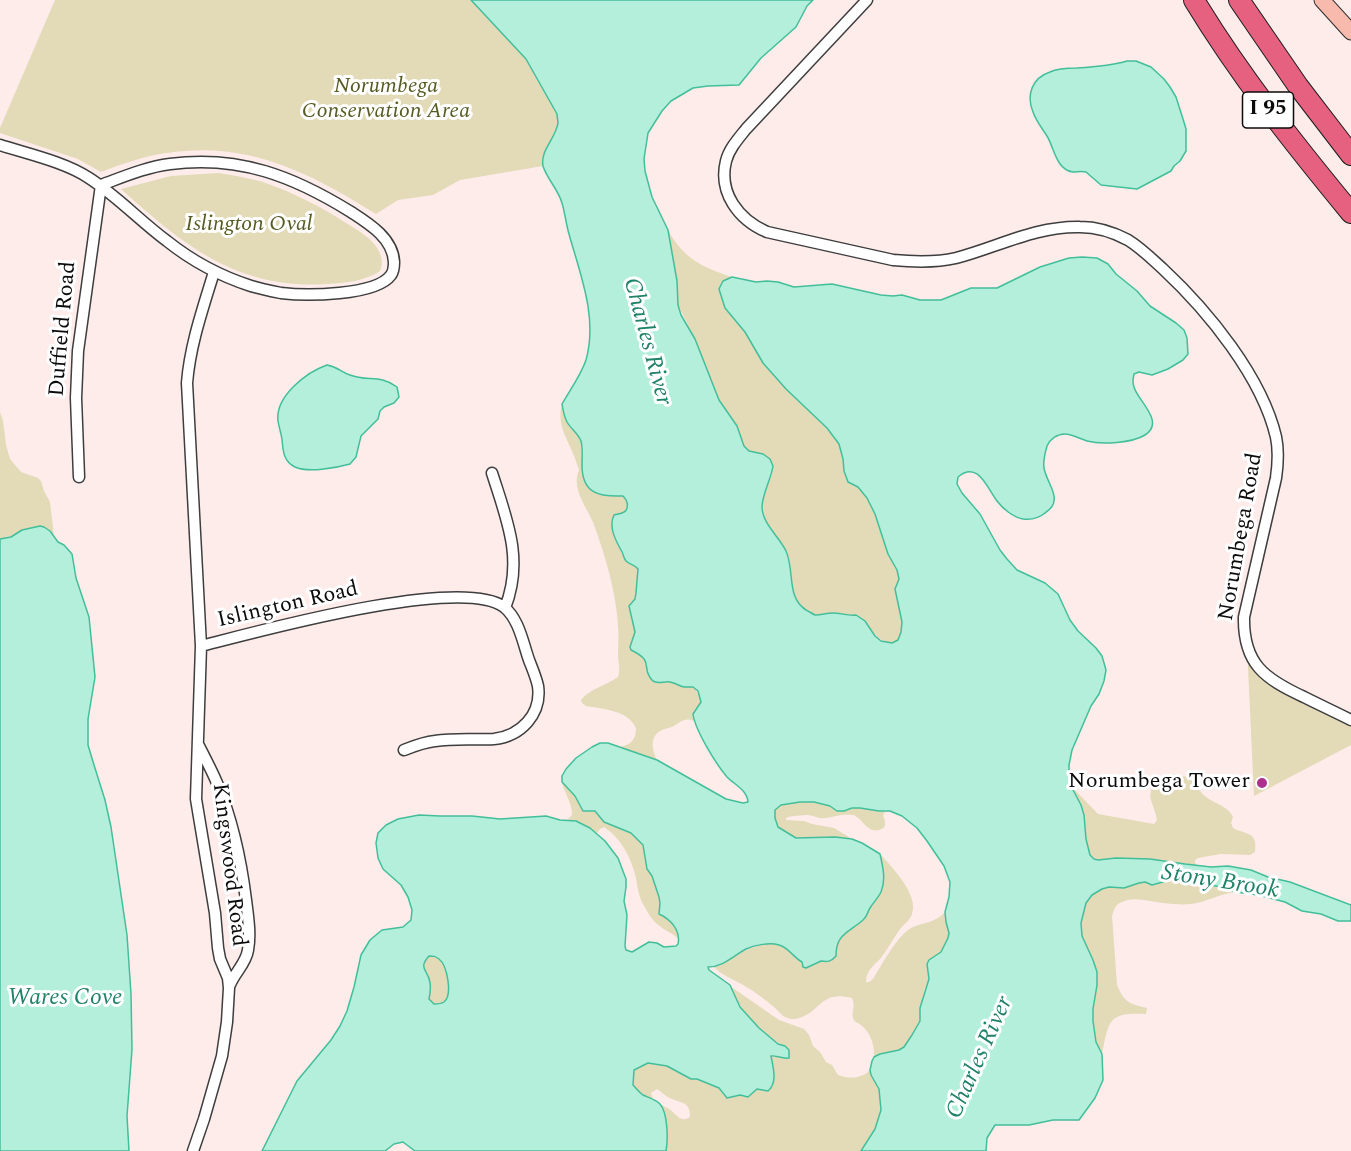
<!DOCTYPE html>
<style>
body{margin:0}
canvas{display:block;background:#fdecea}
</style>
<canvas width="1351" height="1151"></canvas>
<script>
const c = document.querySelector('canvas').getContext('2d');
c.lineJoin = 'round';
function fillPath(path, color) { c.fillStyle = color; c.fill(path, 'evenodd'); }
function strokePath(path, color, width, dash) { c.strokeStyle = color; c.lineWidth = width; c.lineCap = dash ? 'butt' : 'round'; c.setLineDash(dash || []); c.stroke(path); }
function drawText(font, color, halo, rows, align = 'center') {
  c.font = font + ' Spectral,serif'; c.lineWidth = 6; c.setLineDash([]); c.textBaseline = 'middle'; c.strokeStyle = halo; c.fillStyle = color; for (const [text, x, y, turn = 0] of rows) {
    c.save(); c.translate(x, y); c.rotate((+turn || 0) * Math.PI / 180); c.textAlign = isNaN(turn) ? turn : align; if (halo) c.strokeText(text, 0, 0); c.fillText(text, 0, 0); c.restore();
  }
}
const green = new Path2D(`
 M55,0H471L526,59L557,114C557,116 558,122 558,124C555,139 543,149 543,166L460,180L433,195L398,200L376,214C311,173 247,140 167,153C144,156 122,164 101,172L78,159L0,133V128Z
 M218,173C233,175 248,178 263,182C292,192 320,206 346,223C356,229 368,236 375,245C381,253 384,262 380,271C365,281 345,283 327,284C238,290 183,245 121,189L171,176Z
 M668,230C684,259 702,267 732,277L723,281L725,308L745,332L763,363L786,389L827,428L839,444L843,459L844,471L848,482L858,487L867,498L875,514L888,554L897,570L899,579L895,589L902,622L901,632L898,640L891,643C881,641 876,637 870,628C870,627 866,621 865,621C861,618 843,614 838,613C830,612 819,617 811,613C786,601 796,574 787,552C780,537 764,526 763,508C762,498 769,484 772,473L757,452L749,451L744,446L737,426L719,400L695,339L678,305L677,281Z
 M562,404L567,423L578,436L581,443L583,479L615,496H623C629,502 629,507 623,513L618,514L612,519V525L615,539L624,559L635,565L638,569L636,593L635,599L631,602L630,612L635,632L630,647L645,658L649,674L656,683L670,682L694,687L700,697V705C694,710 693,714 694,721C684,717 681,722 672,727C668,728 665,729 662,730C649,736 652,750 657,760L618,747C630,746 636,740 636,728C628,710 603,709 586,706L582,703L581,700C589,689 607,685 618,677C621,670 618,662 618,654C618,645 619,636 618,626C616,591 605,555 593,522C586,506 571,488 579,470C577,464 575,458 572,451C565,435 557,423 562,404Z
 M0,412L3,421L6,445L10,459L21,472L38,478L41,481L44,491L50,502L54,536C50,531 48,530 42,529C25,524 16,538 0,539Z
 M1247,646L1261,671L1351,720V745L1254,796Z
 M1171,774C1178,775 1185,775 1190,779C1197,784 1199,792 1206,797C1215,804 1228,806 1233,817L1231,823L1233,828C1246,835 1258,831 1255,852L1250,855L1221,854L1198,858L1195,860V863L1198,866C1171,863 1145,857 1117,858C1107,859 1098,863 1090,855L1071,786L1098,814L1154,824L1157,820C1156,813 1153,807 1151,800C1148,786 1159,777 1171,774Z
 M562,782L575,796L586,812L592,810L595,811C607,830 624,825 637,838C646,847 644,857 647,868C648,871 650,873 652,876C655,883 658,891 659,898C661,905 659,909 662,916C671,918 679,931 679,941C675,933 668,933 661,927C655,923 649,916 646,909C638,898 638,887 635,874C630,856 620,837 604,827L600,829L597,833C588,827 578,820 566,821L572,815C573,804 564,793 562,782Z
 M790,802H814L830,806L837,811H844L852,808H860L885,812L883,815C885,821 888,828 879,830C866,833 863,818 853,815C843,813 834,817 825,818C818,819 813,815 807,815C801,815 794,816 788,817L786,818V820L804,821L812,824L834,828L852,839L835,837L796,838L778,827L775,818V810L781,805Z
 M880,854C892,867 919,895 912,914C910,921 902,925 898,932C892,941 887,950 880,959C873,966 866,971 866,982H869L873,979C881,966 897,936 911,928C923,922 936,923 945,912L946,922L949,933L948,938L941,952L929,960L927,964L929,979L924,991L920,1021L917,1028L904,1047L899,1050L880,1054L874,1057C875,1045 870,1032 861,1025C857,1022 855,1023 853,1018C851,1012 856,1006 852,998C820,990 821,1012 799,1018C794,1020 790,1019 785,1017C781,1015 779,1011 775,1008C766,1000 755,992 745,986C735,980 721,975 714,967C732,959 760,938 781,945C790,948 793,960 803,962C812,964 819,960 827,962L836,956V946L840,938L854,926L865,919L871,905L880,894L882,864Z
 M1170,880H1177L1209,885L1236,892C1221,893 1207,902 1191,904C1183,905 1172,904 1163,903C1150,902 1135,896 1122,902C1115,904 1114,910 1112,916L1117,985C1124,1002 1129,1004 1147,1008L1146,1014C1108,1012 1109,1020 1102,1054L1096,1042L1093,1021V1009L1097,985L1087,948L1082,936L1081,923L1086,903L1092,895L1102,889L1109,887L1124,888L1139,883L1145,882L1152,885L1158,884Z
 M429,956C434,956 435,956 439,959C447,965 453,995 444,1002C441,1004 437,1004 434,1004L429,999C429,992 430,985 429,978C427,967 419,967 429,956Z
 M730,986L779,1020L804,1029L809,1035L813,1046L820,1052L826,1062L832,1065L838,1075C849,1079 862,1079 870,1070C872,1079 878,1084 880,1092C885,1114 873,1134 861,1151H666C668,1136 667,1117 660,1104C663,1106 666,1107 669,1109C678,1115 679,1123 690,1117C690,1100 681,1104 670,1098C665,1096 662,1092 657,1089L651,1093L653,1099L643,1095L633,1085L634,1070L648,1063L667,1066L691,1079H697L719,1088L724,1096C733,1098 742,1095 751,1094L757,1089L761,1088C774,1073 774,1075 771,1056L773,1055L779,1058L785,1046C768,1040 747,1019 738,1003C735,998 734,991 730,986Z`);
const water = new Path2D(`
 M471,0H813L807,6L796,27L761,58L739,85L708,86L693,88L671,101L662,111L648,133L644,159L645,171L652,197L668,230L677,281L678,305L681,315L695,339L719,400L737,426L744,446L749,451L763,454L770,459L773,466C771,479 763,493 762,506C762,524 779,536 786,551C795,571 786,597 806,610C808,611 813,614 815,615C820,615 828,613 833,613C841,613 848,616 856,615L865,621L875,636L881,641L892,643L898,640L901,632L902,622L895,589L899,579L897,570L888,554L875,514L867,498L858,487L848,482L844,471L843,459L839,444L827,428L786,389L763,363L745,332L725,308L719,289L723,281L732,277L756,282L767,281L778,282L794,287L832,284L881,295L893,296L902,295L920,300H941L971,288H997L1040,267L1069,258L1082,257L1097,258L1108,264L1116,274L1137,291L1150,306L1176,323L1184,330L1187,338L1188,354L1183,360L1168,369L1152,375L1139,372L1134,374C1133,379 1132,382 1134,387C1137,400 1166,422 1145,435C1132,443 1102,445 1087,441C1080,439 1072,434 1065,434C1057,434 1050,439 1047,446C1045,453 1043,461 1044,468C1047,485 1065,500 1045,513C1039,518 1031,520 1023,519C1013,517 1003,509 997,501C987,488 978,460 958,477L957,484L962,493L980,514L1000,550L1007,559L1017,570L1045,583L1058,594L1070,620L1078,631L1096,648L1102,656L1106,670L1104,681L1099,694L1091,706L1072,750L1069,765V775L1071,786L1081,805L1084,815L1086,839L1090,855L1094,859L1098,860L1116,858L1150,859L1185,864L1211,867L1228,866L1251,870L1268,877L1290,882L1351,905V921H1338L1321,914L1302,911L1285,902L1258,895L1236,892L1222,887L1177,880H1170L1152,885L1145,882L1139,883L1124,888L1109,887L1102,889L1092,895L1086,903L1081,923L1082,936L1093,960L1097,972V985L1093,1009V1021L1096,1042L1102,1054L1103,1080L1095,1098L1079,1120H1053L1029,1125H995L987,1138L986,1151H861L875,1129L881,1110L879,1089L871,1075L870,1070L872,1061L874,1057L880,1054L899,1050L904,1047L912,1035L920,1021V1008L929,979L927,964L929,960L941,952L948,938L949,933L946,922L945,912L949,897L950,882L944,866L927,841L917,828L902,816L890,811H879L860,808H852L844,811H837L830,806L814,802H800L781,805L775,810V818L778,827L796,838L835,837L852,839L862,843L880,854C883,867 886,880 881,892C878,898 873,903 870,908C867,913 867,917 863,920C848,933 836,934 836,956C831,962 827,962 821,961L806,968L803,967L802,962C793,957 788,947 779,945C770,942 755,945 746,949C733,956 723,967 708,967L709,970L730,985L740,1007L759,1028L778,1044L785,1046L789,1050V1058C782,1059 775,1055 771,1056C773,1067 778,1083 768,1091L757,1089L748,1097L740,1095L727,1098L719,1088L697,1079H691L667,1066L648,1063L634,1070L633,1085C636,1088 639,1092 643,1095C649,1098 655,1099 660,1104C668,1113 668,1140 666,1151H415L403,1142L394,1144L385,1151H262L297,1081L331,1040L340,1026L347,1011L354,987L361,955L370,940L382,930L403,927L411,920L412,910L408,897L401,885L383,869L378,858L376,843L378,833L386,825L398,819L419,815L440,816H472L500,819L546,816L560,820L576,821L590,828L605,841L618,858L626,879V887L624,901L627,915L625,946L626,950L632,952L649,942L657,943L664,947L676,946L678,944C681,930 670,919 659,914L660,903L659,897L652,876L647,869L643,845L631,833L604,822L595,811H583L575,796L562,782V776L566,769L576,758L592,747L600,743H608L657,760L726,799L743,803L748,802C747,790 735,785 727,777C716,764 695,730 693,714L701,702L698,691L693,687C693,687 685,687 684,687C679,686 676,683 670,682C664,681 656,685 652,680C640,667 656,662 631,650L630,647L635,632L629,606L635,599L636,593L638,569C634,564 630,565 626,561C623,557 624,556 622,552C616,541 608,527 614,515C617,514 620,514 622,513C630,510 628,501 623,496C598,497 582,493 582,465C582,457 583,448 581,441C578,433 571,429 567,422C564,416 563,410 562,404C570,390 581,375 586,360C598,317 580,274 569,234C566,224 565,213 562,203C558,189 547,179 543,166C540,150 556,138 558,123C558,120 557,117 557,114L526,59ZM429,956C434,956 435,956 439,959C447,965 453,995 444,1002C441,1004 438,1004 434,1004L429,999C430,994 431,988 430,983C429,970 417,969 429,956Z
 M1127,61H1136L1151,67L1164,79L1170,87L1176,97L1183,119L1186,129V151L1180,161L1174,166L1171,171L1137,189L1101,185L1086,172C1082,171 1077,172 1073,172C1056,170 1054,147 1047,136C1042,128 1036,121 1033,112C1026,95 1032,78 1050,72C1058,68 1068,68 1077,68C1094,67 1111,66 1127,61Z
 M327,365C338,367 341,372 350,375C368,382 379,374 397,387L399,397L394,403L384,407L380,411L378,419L361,436L356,457L350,464C336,468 308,473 295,467C283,461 283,450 282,439C281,433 279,427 278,421C275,396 307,372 327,365Z
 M40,526L44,527L50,531L58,542L64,545L72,554L76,578L89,617L95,677L88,719V745L94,765L105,800L111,827L127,935L131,994L132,1049L127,1116L129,1151H0V539L11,537L22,530Z`);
const minor = new Path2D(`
 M867,0L746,129C738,139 729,149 726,161C718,193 739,220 767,232L893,260C914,262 935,263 956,258C998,247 1035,226 1080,227C1096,227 1113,232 1128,240C1141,248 1152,259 1163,269C1208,311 1262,377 1276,437C1279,451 1278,464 1276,478L1244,617C1243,664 1265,679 1304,697C1320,705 1335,712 1351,720
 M0,145C28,154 65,162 89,178C117,196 140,221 167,241C192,261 220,276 251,286C261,289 271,291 281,293C305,296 376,296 391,275C394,271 394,266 394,262C393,238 368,223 351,212C293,176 239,155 170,164C146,167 123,177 101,185L78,351L76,398L79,477
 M492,473C507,520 524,560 505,608
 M201,646C256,632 461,575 504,607C519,619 523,643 529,660C532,668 536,677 538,686C542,714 521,736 494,739C474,740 454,738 435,741C424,742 414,746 404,750
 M199,746C205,758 212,771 217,783C233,821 241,860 246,900C248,916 251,934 248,950C246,964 234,973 229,987
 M193,1151L204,1119L222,1056L227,1022L229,988L228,978L220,959L218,948L215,913L196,799L201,646L187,383C190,345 203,308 214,272`);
const secondary = new Path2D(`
 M1322,0L1351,32`);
const motorway = new Path2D(`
 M1194,0C1240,76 1295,145 1351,213
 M1239,0L1298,86L1351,155`);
const markers = [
 [1262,783,6,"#ac318d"]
];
const shields = [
 [1268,110,51]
];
const shieldNames = [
 ["I 95",1268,110]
];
const parkNames = [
 ["Norumbega",386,88],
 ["Conservation Area",386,113],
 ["Islington Oval",249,226]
];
const streetNames = [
 ["Duffield Road",64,329,-85],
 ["Norumbega Road",1242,537,-80],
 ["Islington Road",288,606,-13],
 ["Kingswood Road",228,865,83]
];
const poiNames = [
 ["Norumbega Tower",1250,783]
];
const waterNames = [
 ["Charles River",646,342,75],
 ["Stony Brook",1220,883,9],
 ["Wares Cove",65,999],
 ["Charles River",981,1058,-66]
];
fillPath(green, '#e3dab8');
fillPath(water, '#b4efdc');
strokePath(water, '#42bf9a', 1.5);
strokePath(minor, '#3e3e3e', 13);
strokePath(secondary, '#2d2d2d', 17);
strokePath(motorway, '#1c1c1c', 22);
strokePath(minor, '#fff', 10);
strokePath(secondary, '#f7baac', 15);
strokePath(motorway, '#e66080', 20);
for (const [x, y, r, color] of markers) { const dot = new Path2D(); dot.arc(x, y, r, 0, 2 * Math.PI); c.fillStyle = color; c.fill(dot); strokePath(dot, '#fff', 2); }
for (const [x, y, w] of shields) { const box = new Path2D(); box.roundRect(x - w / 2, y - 18, w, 36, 4.5); c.fillStyle = '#fff'; c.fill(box); strokePath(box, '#0b0b0b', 1.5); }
drawText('bold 21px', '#0b0b0b', null, shieldNames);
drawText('italic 22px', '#565b22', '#fff', parkNames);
drawText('22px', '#0b0b0b', '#fff', streetNames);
drawText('22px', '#0b0b0b', '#fff', poiNames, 'right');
drawText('italic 24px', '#1f8269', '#fff', waterNames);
</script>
